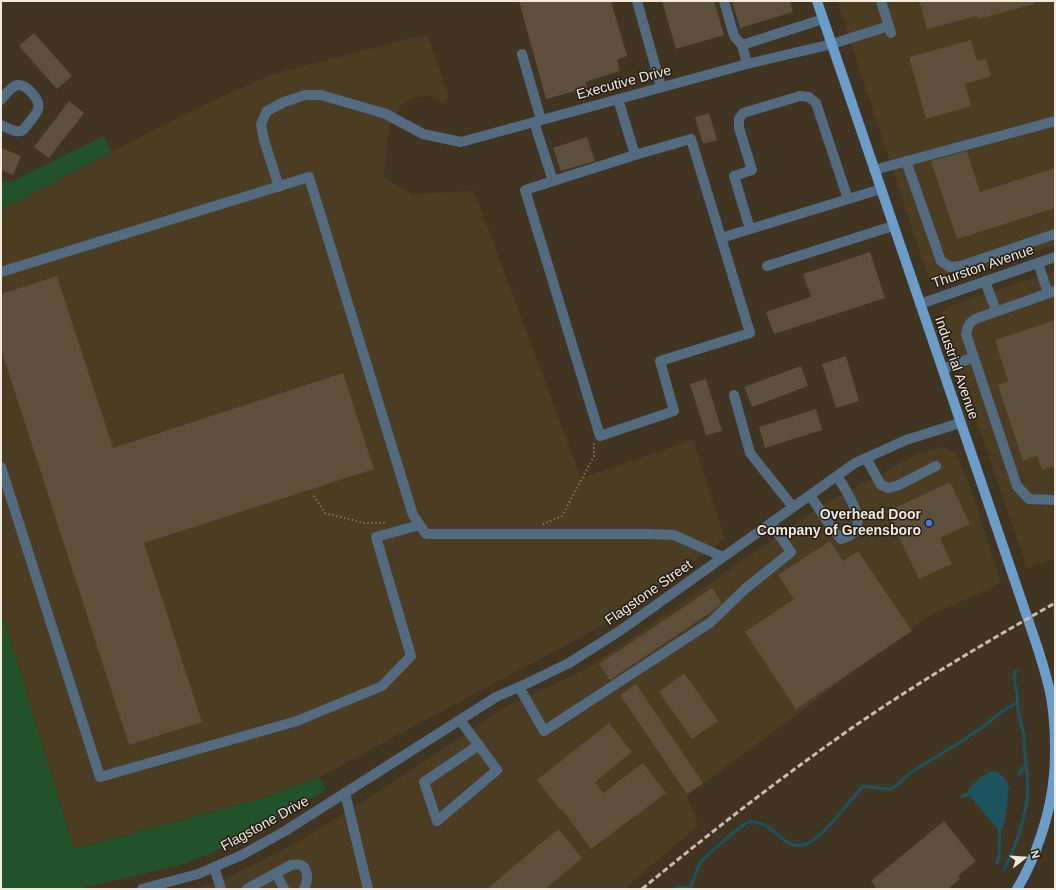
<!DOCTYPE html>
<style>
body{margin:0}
#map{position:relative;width:1056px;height:890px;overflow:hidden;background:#413420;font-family:Arial,sans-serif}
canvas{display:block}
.frame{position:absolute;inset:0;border:2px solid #f3eade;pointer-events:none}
.north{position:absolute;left:1004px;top:838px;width:40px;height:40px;-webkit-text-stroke:3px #231d14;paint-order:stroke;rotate:73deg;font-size:11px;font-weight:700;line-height:16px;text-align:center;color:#f3eade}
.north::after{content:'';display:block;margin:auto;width:14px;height:18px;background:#f3eade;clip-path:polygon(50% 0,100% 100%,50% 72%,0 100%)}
</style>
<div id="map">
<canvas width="1056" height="890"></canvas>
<div class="frame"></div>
<div class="north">N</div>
</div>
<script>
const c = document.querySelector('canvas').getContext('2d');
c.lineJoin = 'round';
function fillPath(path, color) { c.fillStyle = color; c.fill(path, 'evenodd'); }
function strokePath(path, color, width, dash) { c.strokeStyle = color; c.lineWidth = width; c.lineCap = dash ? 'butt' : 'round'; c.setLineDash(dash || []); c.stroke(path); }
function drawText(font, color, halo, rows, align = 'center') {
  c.font = font + ' Arial,sans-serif'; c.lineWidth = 3; c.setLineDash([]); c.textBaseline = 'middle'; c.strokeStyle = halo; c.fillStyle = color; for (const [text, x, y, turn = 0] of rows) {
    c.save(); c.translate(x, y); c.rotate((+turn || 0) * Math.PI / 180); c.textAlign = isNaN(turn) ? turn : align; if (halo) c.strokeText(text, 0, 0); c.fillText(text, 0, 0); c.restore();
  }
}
const built = new Path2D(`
 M837,1H1055V245L940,283L934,282L928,276Z
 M427,34L449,96L444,103L430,96L415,97L401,105L389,128L384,178L412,194L474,191L581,478L693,440L725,539L603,625L319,777L263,798L74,849L1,609V210L187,113L270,75Z
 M1055,271V558L1027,568L942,320V311L950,306Z
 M942,447L956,453L971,489L1001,583L927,617L687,796L698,826L624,889H195L237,873L305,838L406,774L502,709L586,669L827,502L918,454Z`);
const green = new Path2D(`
 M104,136L111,152L1,210V181H12Z
 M1,609L74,849L263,798L319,777L326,790L259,829L207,855L177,866L78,889H1Z`);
const water = new Path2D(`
 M995,771C1001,774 1007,780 1009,787L1005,820L1003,827L999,829L996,827L970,796L968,791L970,787L981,777L989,772Z`);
const stream = new Path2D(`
 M1019,774L1026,765
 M962,796L972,793
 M997,863L999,856L1000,826
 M1004,870C1015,849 1023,825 1027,801C1029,785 1027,770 1025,755C1024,749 1024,742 1024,736C1022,725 1018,714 1017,703
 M674,889L679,887L690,888C694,881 696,871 700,863C705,856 742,824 749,822C755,821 764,824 769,828C780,835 788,848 803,845C820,842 850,800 863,786L887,789H891L897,785L910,773L962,741L988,723L1004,710L1017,703C1020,692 1010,681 1016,671`);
const building = new Path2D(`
 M519,1H611L627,56L617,60L620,71L585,82L587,88L546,99Z
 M662,1H714L724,35L676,49Z
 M732,1H790L793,12L740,28Z
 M919,1H1034V4L978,19L977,16L927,29Z
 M34,33L72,76L57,89L19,46Z
 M971,40L977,61L986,59L991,76L965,84L971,106L926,119L909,57Z
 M69,101L84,113L49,158L34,147Z
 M709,113L717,140L703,144L695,117Z
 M587,137L595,161L561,171L553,148Z
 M1,148L21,156L13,175L1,170Z
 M967,151L980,192L1055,168V208L957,239L931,161Z
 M870,252L885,298L774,334L766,312L811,297L803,274Z
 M57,276L113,448L343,373L374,469L144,543L202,722L129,745L1,349V294Z
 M1055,320V466L1042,470L1037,456L1023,461L998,385L1008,381L995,340Z
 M846,356L859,401L836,408L822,364Z
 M801,366L808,386L752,407L744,387Z
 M706,379L722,431L706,435L690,384Z
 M816,409L822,430L765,448L759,427Z
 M950,482L970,524L940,538L952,564L919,579L887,512Z
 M830,541L843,561L858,551L912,631L796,709L745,632L794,599L778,575Z
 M712,588L722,603L714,610L610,680L599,664Z
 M684,673L718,721L692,739L659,692Z
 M636,684L703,783L687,794L620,695Z
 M609,723L632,752L595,782L603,793L643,763L666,793L591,849L562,809L560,810L537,780Z
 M944,821L976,861L958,876L960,879L948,889H877L871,881Z
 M558,829L582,858L545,889H487Z`);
const path = new Path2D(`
 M314,496L325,513L364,523H385
 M543,524L562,516L594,456V443`);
const minor = new Path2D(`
 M637,1L661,87
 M724,1L734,36L742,45
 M881,1L891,33
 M522,54L541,120
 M747,64L742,45L823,19
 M618,99L635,155L691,139L750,333L660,361L674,411L600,436L525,190L635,155
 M1,100C5,95 11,86 18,85C26,84 41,100 38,109C37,114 27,125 23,130C17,134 8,128 1,125
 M534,122L553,181
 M906,161L941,261L950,267L961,266L1055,234
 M874,170L1055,121
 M279,187L264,140L261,124L267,111L284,102L305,95H321L386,114L423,134L461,142L747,64L832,44L889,26
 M750,229L734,176L752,170L739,128V119L743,113L800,96L809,97L816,103L848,199
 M721,238L881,189
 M1038,263L1048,293
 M767,266L893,226
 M1,272L309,177L413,515L426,534H652L674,535L723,557
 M985,281L996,311
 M1055,291L975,319C969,323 967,327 966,334L1017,486L1029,499L1055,500
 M920,304L1055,257
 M943,369L974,357
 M734,395L750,453L793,507
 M866,458L881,485L889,488L899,485L936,466
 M1,467L100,777L297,721L382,686L411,656L376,537L420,525
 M810,495L827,521L841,539C846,537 852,536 855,531C865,518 844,487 837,476
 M519,687L544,731L711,622L745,589L791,552L771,523
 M460,720L497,770L437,821L424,782L479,745
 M345,793L368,889
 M214,867L221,889
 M276,873L284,889
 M142,889L198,874L242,855L285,831L496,697L528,683L569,663L621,630L855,463L906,440L960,423
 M247,889L291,865C294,865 298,864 301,865C309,869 308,883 304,889`);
const major = new Path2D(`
 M817,1L1037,646C1043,665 1049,683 1052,703C1054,717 1055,732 1055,747
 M1017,889C1036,858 1051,812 1054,775C1055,766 1055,757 1055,747`);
const rail = new Path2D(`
 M642,889C712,831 784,775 859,723C922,680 988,641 1055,603`);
const markers = [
 [929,523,4,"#3f7fe0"]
];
const streetNames = [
 ["Executive Drive",624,83,-15],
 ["Thurston Avenue",983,267,-19],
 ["Industrial Avenue",956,368,71],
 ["Flagstone Street",649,593,-35],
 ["Flagstone Drive",265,824,-29]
];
const poiNames = [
 ["Overhead Door",921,515],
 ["Company of Greensboro",921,531]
];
fillPath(built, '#4c3c22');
fillPath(green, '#22522a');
fillPath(water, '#1b535f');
strokePath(stream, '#1b535f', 3);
fillPath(building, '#5d4f3a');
strokePath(path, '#978c7c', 2, [1, 3]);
strokePath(minor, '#526b81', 10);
strokePath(major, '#6a9eca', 10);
strokePath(rail, '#c7bdaf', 3, [6, 3]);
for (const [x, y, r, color] of markers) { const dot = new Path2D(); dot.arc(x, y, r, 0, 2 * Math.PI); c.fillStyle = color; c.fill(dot); strokePath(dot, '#231d14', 1.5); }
drawText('14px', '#f3eade', '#231d14', streetNames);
drawText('bold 14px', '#f3eade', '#231d14', poiNames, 'right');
</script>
